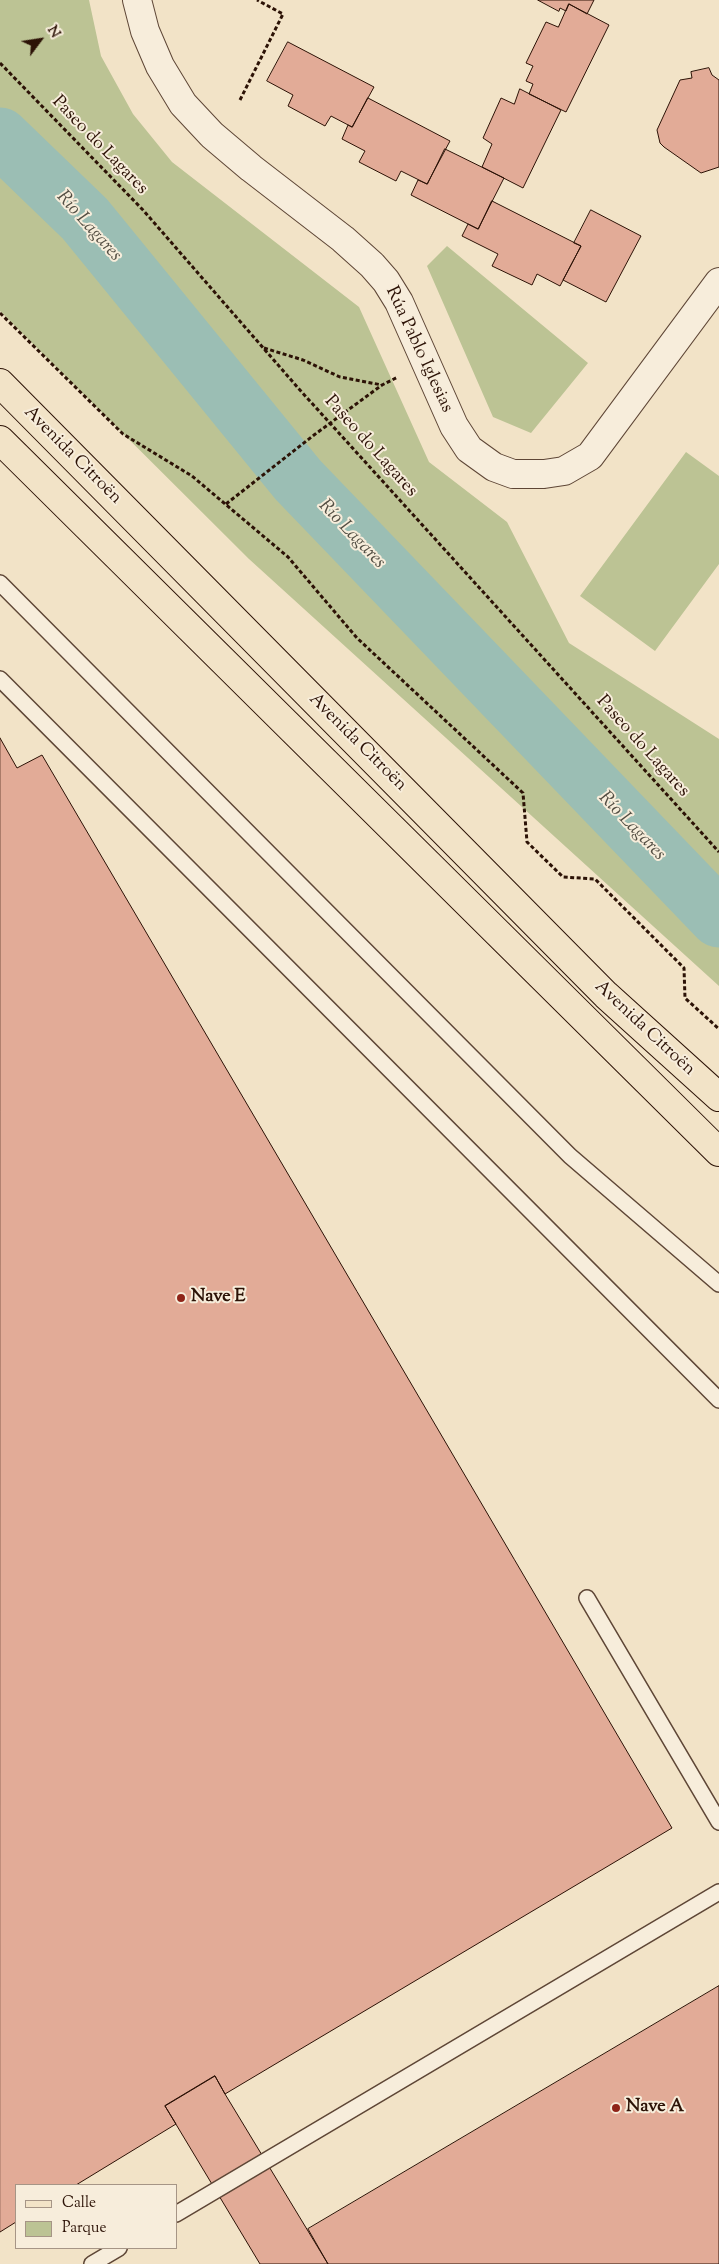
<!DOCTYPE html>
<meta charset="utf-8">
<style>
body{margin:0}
#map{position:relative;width:719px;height:2264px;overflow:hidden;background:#f2e3c7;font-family:"Sorts Mill Goudy",serif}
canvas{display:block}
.legend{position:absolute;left:15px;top:2184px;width:162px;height:65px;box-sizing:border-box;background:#f7eddb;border:1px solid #a69586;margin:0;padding:6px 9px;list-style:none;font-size:15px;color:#2c1206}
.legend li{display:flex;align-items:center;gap:10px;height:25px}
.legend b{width:25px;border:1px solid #a69586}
.north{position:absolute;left:15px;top:15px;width:50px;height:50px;-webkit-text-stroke:4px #f7eddb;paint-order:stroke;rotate:59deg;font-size:14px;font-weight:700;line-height:20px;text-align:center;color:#2c1206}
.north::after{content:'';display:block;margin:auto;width:18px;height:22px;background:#2c1206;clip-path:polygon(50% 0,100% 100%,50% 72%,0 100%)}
</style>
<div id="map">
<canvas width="719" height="2264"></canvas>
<ul class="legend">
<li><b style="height:6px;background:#f2e3c7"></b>Calle</li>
<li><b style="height:14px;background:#bcc394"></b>Parque</li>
</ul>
<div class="north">N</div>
</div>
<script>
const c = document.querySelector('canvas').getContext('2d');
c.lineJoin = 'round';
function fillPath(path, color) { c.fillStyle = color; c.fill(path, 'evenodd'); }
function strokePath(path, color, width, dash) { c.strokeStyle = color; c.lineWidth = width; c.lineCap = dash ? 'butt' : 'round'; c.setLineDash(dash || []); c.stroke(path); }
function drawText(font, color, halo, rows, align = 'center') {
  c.font = font + ' "Sorts Mill Goudy",serif'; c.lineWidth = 4; c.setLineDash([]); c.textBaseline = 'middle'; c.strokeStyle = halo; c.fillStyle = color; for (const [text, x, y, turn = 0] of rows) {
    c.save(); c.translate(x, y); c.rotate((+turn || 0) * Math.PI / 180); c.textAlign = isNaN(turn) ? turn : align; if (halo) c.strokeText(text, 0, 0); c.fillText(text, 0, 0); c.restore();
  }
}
const green = new Path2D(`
 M0,0H89L101,56L133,114L172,162L359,307L429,462L507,522L569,643L719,739V986L249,559L0,311Z
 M447,246L588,363L531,433L493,417L427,266Z
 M686,452L719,476V564L655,651L580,596Z`);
const river = new Path2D(`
 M0,137L85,219L298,480L719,918`);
const building = new Path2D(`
 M538,0H594L587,14L569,4L566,11L560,8L559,11Z
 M569,4L609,25L566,112L529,94L533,84L526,81L533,66L526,63L546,22L558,27Z
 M288,42L374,87L352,127L331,116L325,126L288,106L293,95L267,81Z
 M709,68L712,75L719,80V167L701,173L664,147L660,143L657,130L680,80L692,78L691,72Z
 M520,89L561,110L523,188L482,167L492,144L483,138L501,98L514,104Z
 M368,98L450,141L427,184L401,171L396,181L359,162L365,151L342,139L348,125L352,127Z
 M445,149L504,178L478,229L411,195L418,180L427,184Z
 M492,201L581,246L560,286L537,274L532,285L492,266L498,254L462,236L468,224L478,229Z
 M591,210L641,236L606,302L563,280L581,246L574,243Z
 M0,738L17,768L42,755L672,1828L225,2094L215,2076L165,2106L176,2124L76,2185H16V2222L0,2232Z
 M719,1986V2264H328L308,2229Z
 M215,2076L225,2094L328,2264H260L165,2106Z`);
const path = new Path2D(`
 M0,63L143,210L299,389L719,852
 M240,100L283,14L257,0
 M0,313L123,434L192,476L288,557L357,638L523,793L527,842L563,877L595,879L684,968L685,998L719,1029
 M264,348L303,360L340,377L382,385
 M226,504L314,435L382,385L398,377`);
const service = new Path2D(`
 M0,583L570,1156L719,1284
 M0,679L719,1400
 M587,1598L719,1822
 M176,2214L719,1892
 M92,2264L119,2248`);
const minor = new Path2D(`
 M137,0L145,31L160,66L183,104L212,135L251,168L343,239L372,265L386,281L399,302L454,426L469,449L494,467L513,474H544L564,471L590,456L719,282`);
const primary = new Path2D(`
 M0,383L606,995L719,1097
 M0,440L719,1152`);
const markers = [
 [181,1298,5,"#8f2418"],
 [616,2108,5,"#8f2418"]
];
const streetNames = [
 ["Paseo do Lagares",99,146,46],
 ["Rúa Pablo Iglesias",418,350,65],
 ["Paseo do Lagares",370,447,48],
 ["Avenida Citroën",72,456,45],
 ["Avenida Citroën",357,743,45],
 ["Paseo do Lagares",642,747,48],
 ["Avenida Citroën",644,1029,43]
];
const poiNames = [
 ["Nave E",191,1298],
 ["Nave A",626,2108]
];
const waterNames = [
 ["Río Lagares",88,227,48],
 ["Río Lagares",351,535,46],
 ["Río Lagares",631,827,46]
];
fillPath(green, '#bcc394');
strokePath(river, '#9bbeb4', 59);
fillPath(building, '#e2ab97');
strokePath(building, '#2c1206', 1);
strokePath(service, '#5e4636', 18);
strokePath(minor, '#5e4636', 30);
strokePath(primary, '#2c1206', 30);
strokePath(path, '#2c1206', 3, [4, 2.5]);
strokePath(service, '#f7eddb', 15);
strokePath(minor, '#f7eddb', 28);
strokePath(primary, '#f2e3c7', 28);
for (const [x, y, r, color] of markers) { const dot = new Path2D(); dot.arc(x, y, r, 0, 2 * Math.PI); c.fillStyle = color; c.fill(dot); strokePath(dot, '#f7eddb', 2); }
drawText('18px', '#2c1206', '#f7eddb', streetNames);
drawText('bold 18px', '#2c1206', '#f7eddb', poiNames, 'left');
drawText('italic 19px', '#534e43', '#f7eddb', waterNames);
</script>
